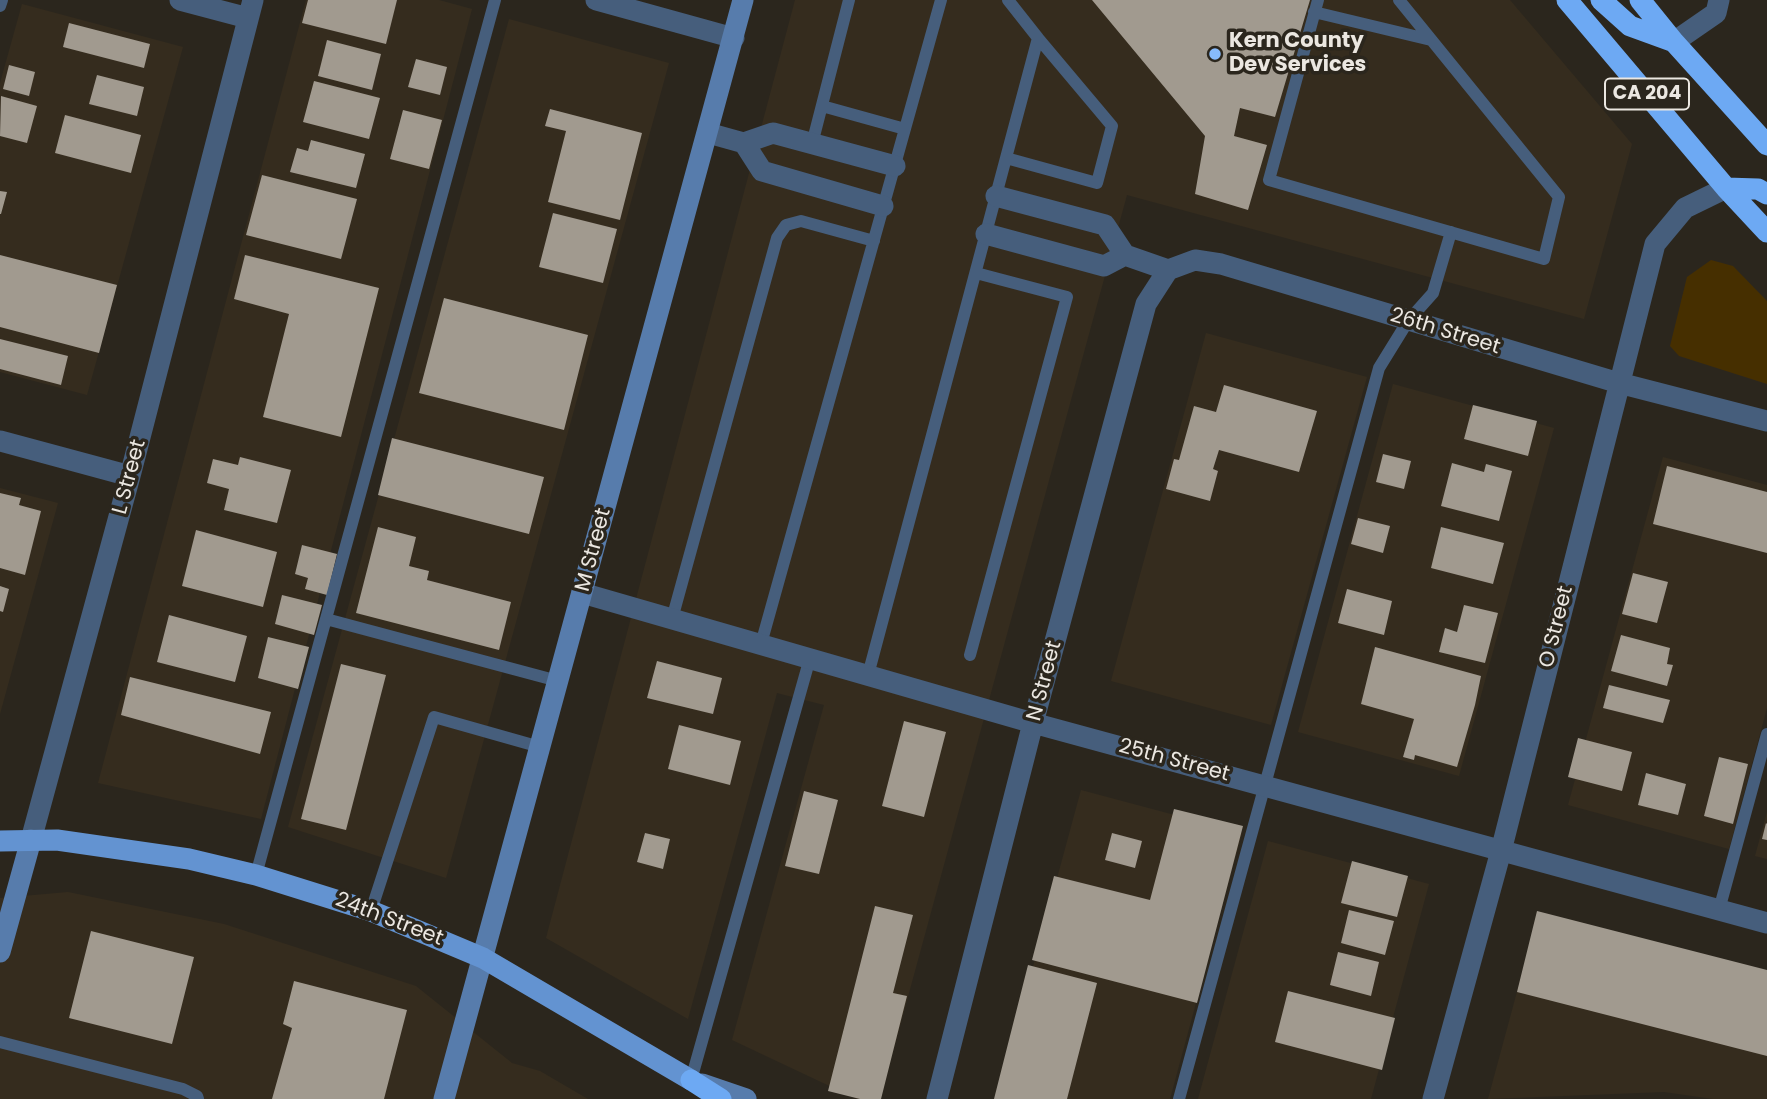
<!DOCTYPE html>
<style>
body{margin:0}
canvas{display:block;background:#2b261d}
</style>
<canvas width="1767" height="1099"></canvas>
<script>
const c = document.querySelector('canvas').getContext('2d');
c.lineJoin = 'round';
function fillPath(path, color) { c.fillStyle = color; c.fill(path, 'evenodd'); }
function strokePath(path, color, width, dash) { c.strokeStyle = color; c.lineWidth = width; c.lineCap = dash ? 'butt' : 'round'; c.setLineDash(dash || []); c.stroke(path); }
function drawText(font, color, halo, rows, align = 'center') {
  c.font = font + ' Poppins,sans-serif'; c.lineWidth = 7; c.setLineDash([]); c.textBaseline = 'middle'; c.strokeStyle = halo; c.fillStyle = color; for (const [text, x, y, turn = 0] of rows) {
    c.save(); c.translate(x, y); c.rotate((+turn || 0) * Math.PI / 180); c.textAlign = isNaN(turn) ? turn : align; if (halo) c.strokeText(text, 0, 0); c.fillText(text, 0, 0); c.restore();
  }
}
const built = new Path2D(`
 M306,0H439L472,9L261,819L98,783Z
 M795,0H1510L1632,144L1584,319L1127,195L880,1099H857L732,1040L824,705L777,693L688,1019L546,938Z
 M22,4L183,47L87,395L0,372V83Z
 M509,19L669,63L446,878L288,827Z
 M1206,333L1367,377L1271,725L1111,681Z
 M1393,384L1554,428L1459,776L1298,732Z
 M1663,457L1767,485V708L1729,849L1568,805Z
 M0,488L58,503L0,714Z
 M1081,790L1242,833L1170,1099H997Z
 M1767,812V859L1755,856Z
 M1268,841L1429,884L1371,1099H1198Z
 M68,892L224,924L416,986L512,1063L540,1071L588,1099H0V898Z
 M1538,914L1767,976V1099H1713L1664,1092L1488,1099Z`);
const green = new Path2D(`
 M1711,260L1733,266L1767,301V384L1679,356L1670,346L1687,277Z`);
const building = new Path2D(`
 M308,0H397L386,44L302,23Z
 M1092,0H1310L1275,117L1240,108L1234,136L1267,145L1248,210L1195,194L1205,136Z
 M69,23L150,44L144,68L63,47Z
 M327,40L381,54L372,90L318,76Z
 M416,59L447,67L440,95L408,87Z
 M9,65L35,72L29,96L3,89Z
 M97,75L144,87L137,116L89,104Z
 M314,81L380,98L369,139L303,122Z
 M1,96L37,106L27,143L0,136Z
 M550,109L642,133L620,220L548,202L566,131L545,126Z
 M403,110L442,120L429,169L390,159Z
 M65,115L141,135L131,173L55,153Z
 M311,140L365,154L356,188L290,172L297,148L308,151Z
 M262,175L357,199L341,259L246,235Z
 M0,191L7,192L1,214H0Z
 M553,213L617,229L603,283L539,267Z
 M0,255L117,285L99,353L0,327Z
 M245,255L379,288L341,437L263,417L289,314L234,299Z
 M444,298L588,335L564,430L419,393Z
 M0,339L68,356L61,385L0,369Z
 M1224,385L1317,411L1299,472L1219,450L1213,469L1218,471L1210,501L1166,489L1174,459L1179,460L1194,406L1216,412Z
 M1473,405L1537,421L1528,456L1464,439Z
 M392,438L544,477L529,534L378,495Z
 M1383,454L1411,461L1404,489L1376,482Z
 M240,457L291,470L277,523L224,510L229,489L207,483L213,459L238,465Z
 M1452,463L1484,472L1486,464L1512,471L1499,521L1441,506Z
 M1667,466L1767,492V553L1653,524Z
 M0,493L21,498L19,505L41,511L25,575L0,568Z
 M1358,518L1390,526L1383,553L1351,544Z
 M378,527L416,537L409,566L429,571L427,580L511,602L499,650L356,613Z
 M1441,527L1504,543L1493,584L1431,568Z
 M196,530L277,552L263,607L182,586Z
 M302,545L337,554L327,595L305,589L308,578L295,574Z
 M1633,573L1668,582L1657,623L1622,614Z
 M0,586L9,589L3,612L0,611Z
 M1347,589L1392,601L1384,635L1338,623Z
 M282,595L322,605L314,635L275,624Z
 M1464,605L1498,613L1485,663L1439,652L1445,628L1457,632Z
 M169,615L247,636L235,682L157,662Z
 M1621,635L1670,648L1667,664L1673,665L1667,686L1611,671Z
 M268,637L309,647L298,689L258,678Z
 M1375,647L1481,676L1475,705L1457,767L1415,755L1414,760L1403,757L1414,719L1361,704Z
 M657,661L722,678L713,714L647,698Z
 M341,664L386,675L346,830L301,819Z
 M130,677L271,712L260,754L121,715Z
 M1609,685L1670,700L1663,723L1603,708Z
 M904,721L946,732L924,817L882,806Z
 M679,725L741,741L730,785L668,769Z
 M1578,738L1632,752L1622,791L1568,777Z
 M1719,757L1748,764L1733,824L1704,816Z
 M1646,773L1686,784L1678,815L1638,805Z
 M804,791L838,800L819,874L785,866Z
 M1174,809L1243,826L1197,1003L1032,960L1054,876L1150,900Z
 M1766,823L1767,824V840L1762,839Z
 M645,833L670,839L663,869L637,862Z
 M1112,833L1142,841L1135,868L1105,860Z
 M1352,861L1408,876L1397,917L1341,903Z
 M875,906L913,915L893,993L907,996L881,1099H860L828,1091Z
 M1349,910L1394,921L1385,955L1341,943Z
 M1537,911L1767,970V1056L1517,992Z
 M91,931L194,957L172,1044L69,1018Z
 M1338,952L1379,962L1371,996L1330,985Z
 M1028,965L1097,983L1067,1099H994Z
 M294,981L407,1010L384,1099H272L292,1028L283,1024Z
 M1288,991L1395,1018L1382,1070L1275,1042Z`);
const lane = new Path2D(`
 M1318,0L1269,180L1544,259L1559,197L1399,0
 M0,6L2,0
 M1314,12L1431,40
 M822,106L905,129
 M812,144L849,0
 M1006,158L1097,183L1112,126L1038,38
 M326,619L558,681
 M672,619L777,238L786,225L801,221L874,241
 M761,644L941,0
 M970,655L1067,297L976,273
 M868,675L1038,38L1008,0
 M256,875L495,0
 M1719,910L1767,734
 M371,911L434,717L540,747
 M0,1042L183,1089L197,1096L198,1099
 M691,1080L810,658
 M1179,1099L1379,368L1408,321L1433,293L1451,232`);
const street = new Path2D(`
 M180,0L248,18
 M596,0L734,38
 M1674,42L1716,13L1719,0
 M708,133L744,143L773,133L895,166
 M744,143L762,171L883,206
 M996,196L1105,225L1125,255L1168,270L1195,260L1221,264L1619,383L1767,421
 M986,234L1104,266L1125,255
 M0,441L130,476
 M582,593L1033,723L1767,923
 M31,840L130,476L253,0
 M937,1099L1033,723L1146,304L1168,270
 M1433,1099L1501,851L1655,244L1685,208L1726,188`);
const secondary = new Path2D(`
 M0,952L31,840
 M702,1084L746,1099
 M444,1099L743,0`);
const primary = new Path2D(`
 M0,841L57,840L189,859L256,875L371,911L483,958L691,1080`);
const highway = new Path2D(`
 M1567,0L1726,188L1767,232
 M1601,0L1630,26L1674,42
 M1640,0L1674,42L1767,145
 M1726,188L1758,189L1767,194
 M691,1080L721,1099`);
const markers = [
 [1215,54,7,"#87bbfc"]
];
const shields = [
 [1647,94,84]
];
const shieldNames = [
 ["CA 204",1647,94]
];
const poiNames = [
 ["Kern County",1229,42],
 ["Dev Services",1229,66]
];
const streetNames = [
 ["26th Street",1445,332,17],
 ["L Street",130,477,-75],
 ["M Street",594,550,-75],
 ["O Street",1557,627,-76],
 ["N Street",1045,681,-75],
 ["25th Street",1174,761,15],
 ["24th Street",389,920,21]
];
fillPath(built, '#352c1e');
fillPath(green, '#462f00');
fillPath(building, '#a19a8f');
strokePath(lane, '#465e7c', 12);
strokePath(street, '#465e7c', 21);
strokePath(secondary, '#577cac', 21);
strokePath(primary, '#6393d1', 21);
strokePath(highway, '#6da9f3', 21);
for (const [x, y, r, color] of markers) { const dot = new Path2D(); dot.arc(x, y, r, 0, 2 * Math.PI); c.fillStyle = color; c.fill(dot); strokePath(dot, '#2b261d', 2.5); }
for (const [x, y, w] of shields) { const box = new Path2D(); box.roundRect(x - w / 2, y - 15.5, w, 31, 5); c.fillStyle = '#2b261d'; c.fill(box); strokePath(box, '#ebe7e1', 2); }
drawText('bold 19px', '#ebe7e1', null, shieldNames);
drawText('bold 21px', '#ebe7e1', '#2b261d', poiNames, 'left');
drawText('21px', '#ebe7e1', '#2b261d', streetNames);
</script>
